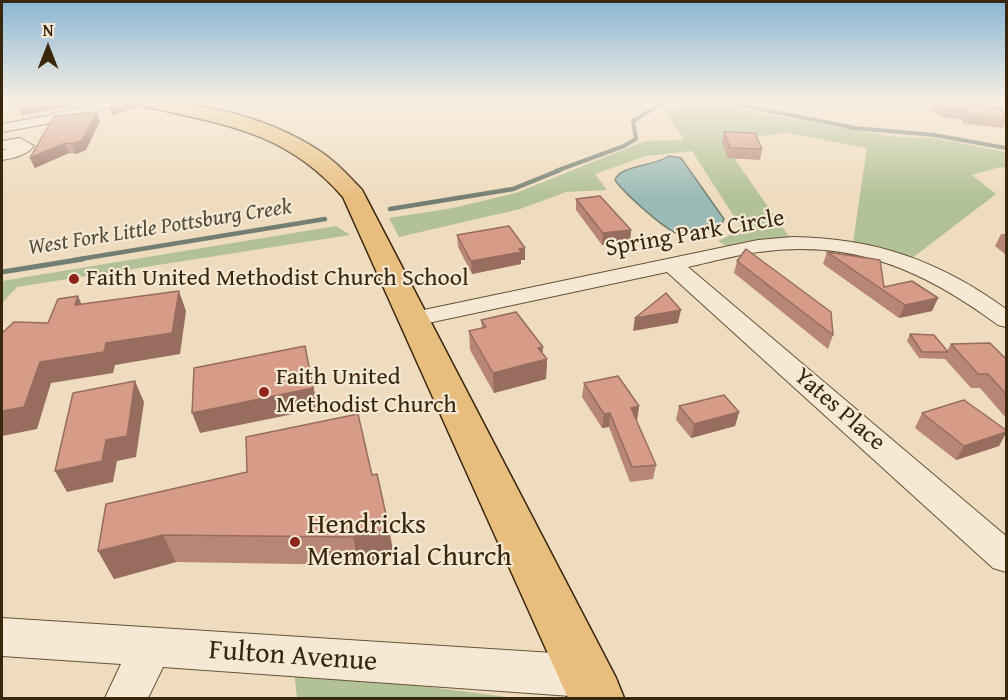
<!DOCTYPE html>
<style>
body{margin:0}
#map{position:relative;width:1008px;height:700px;overflow:hidden;background:#efdbbe;font-family:"Gentium Book Plus",serif}
canvas{display:block}
.frame{position:absolute;inset:0;border:3px solid #39270d;pointer-events:none}
.north{position:absolute;left:18px;top:18px;width:60px;height:60px;-webkit-text-stroke:4px #f5e8d5;paint-order:stroke;rotate:0deg;font-size:16px;font-weight:700;line-height:24px;text-align:center;color:#39270d}
.north::after{content:'';display:block;margin:auto;width:21px;height:27px;background:#39270d;clip-path:polygon(50% 0,100% 100%,50% 72%,0 100%)}
</style>
<div id="map">
<canvas width="1008" height="700"></canvas>
<div class="frame"></div>
<div class="north">N</div>
</div>
<script>
const c = document.querySelector('canvas').getContext('2d');
c.lineJoin = 'round';
function fillPath(path, color) { c.fillStyle = color; c.fill(path, 'evenodd'); }
function strokePath(path, color, width, dash) { c.strokeStyle = color; c.lineWidth = width; c.lineCap = dash ? 'butt' : 'round'; c.setLineDash(dash || []); c.stroke(path); }
function drawText(font, color, halo, rows, align = 'center') {
  c.font = font + ' "Gentium Book Plus",serif'; c.lineWidth = 4.5; c.setLineDash([]); c.textBaseline = 'middle'; c.strokeStyle = halo; c.fillStyle = color; for (const [text, x, y, turn = 0] of rows) {
    c.save(); c.translate(x, y); c.rotate((+turn || 0) * Math.PI / 180); c.textAlign = isNaN(turn) ? turn : align; if (halo) c.strokeText(text, 0, 0); c.fillText(text, 0, 0); c.restore();
  }
}
const green = new Path2D(`
 M691,100L710,101L747,111L895,137L933,138L1006,152V168L1000,167L972,175L996,194L911,259L853,242L867,148L786,133L722,141L790,238L749,241L731,249L718,241L742,229L692,151L646,156L595,174L607,190L566,192L520,209L399,237L389,218L453,208L516,193L645,141L684,140L666,112Z
 M336,226L350,235L17,287L2,303V281Z
 M294,670L516,698H297Z`);
const water = new Path2D(`
 M669,156L681,158L724,219L722,224C711,230 687,238 676,233C662,227 624,193 615,180C620,165 656,166 669,156Z`);
const streamFar2 = new Path2D(`
 M715,100L855,128L934,135L1006,148
 M556,171L624,146L636,139L633,121L668,100`);
const streamFar1 = new Path2D(`
 M390,209L513,189L560,170
 M74,260L325,219`);
const stream = new Path2D(`
 M2,272L83,259`);
const minor = new Path2D(`
 M106,100H128L127,103L46,124L2,132V124L45,116Z
 M899,100H936L1006,109V117L905,104Z
 M20,138L34,146C25,156 14,158 2,160V150L9,149H2V141Z
 M793,237C875,238 940,261 1006,309V327L998,325C924,270 853,239 759,252C735,255 711,262 688,267L1006,536V572L993,568L667,272L414,326L406,324L402,319L406,314L414,312L758,240Z
 M2,618L585,655L600,661L606,676L600,691L585,697L163,667L148,698H105L121,664L2,656Z`);
const major = new Path2D(`
 M133,100C194,100 266,116 318,150C335,161 348,175 362,190L616,678L624,698H568L343,197C283,128 218,124 135,104Z`);
const wall = new Path2D(`
 M932,100L1006,117V121L1003,128L974,125L963,123L962,120L941,117L929,109Z
 M954,100H990L988,104Z
 M100,121L86,150L76,154L69,153L35,168L30,158Z
 M724,132L762,149L760,160L728,158L722,142Z
 M576,199L631,230L630,242L602,245L576,210Z
 M1001,234H1006V255L995,246Z
 M457,235L525,260H521V264L472,274L458,247Z
 M827,252L884,287L938,298L932,311L899,318L823,264Z
 M737,261L833,335L828,349L734,273Z
 M481,320L542,353L547,359L546,379L494,393L470,350L469,331L482,328Z
 M910,334L947,351L951,344L1006,359V418L980,388H971L945,359L919,358L907,341Z
 M584,383L639,406L637,420L636,421L656,465L653,479L630,482L609,427L602,428L582,397Z
 M679,406L739,412L735,426L691,438L676,420Z
 M922,413L1006,430V433L999,446L956,460L915,428Z
 M372,475L394,556L359,565L176,562L114,579L98,551Z`);
const shadedWall = new Path2D(`
 M71,100H77L69,107L22,115L20,111Z
 M134,100L136,107L112,116L110,109Z
 M97,112L100,121L86,150L76,154L72,144Z
 M65,143L69,153L35,168L30,158Z
 M631,230L630,242L602,245L603,233Z
 M525,248V260H521V264L472,274L471,261Z
 M179,291L186,311L180,354L115,365L113,373L51,383L37,429L2,436V411L40,362L106,343Z
 M78,296L87,317L75,305Z
 M938,298L932,311L899,318L905,305Z
 M681,310L678,323L633,331L635,318Z
 M305,346L318,409L200,433L192,413Z
 M543,347L542,360L547,359L546,379L494,393L493,373L538,348Z
 M135,381L144,402L136,457L117,461L113,482L67,492L55,471Z
 M639,406L637,420L629,422L631,408Z
 M739,412L735,426L691,438L694,424Z
 M610,413L609,427L602,428L604,414Z
 M1006,432V433L999,446L956,460L964,446Z
 M389,528L394,556L359,565L353,537Z
 M163,535L176,562L114,579L98,551Z`);
const building = new Path2D(`
 M21,100H71L68,103L20,111Z
 M119,100H134L110,109L113,102Z
 M932,100L1001,109L1006,117V119L978,116L967,114L966,111L944,108Z
 M97,112L82,140L72,144L65,143L30,158L54,116Z
 M724,132L755,133L762,149L730,148Z
 M600,196L631,230L603,233L576,199Z
 M509,226L525,248L519,249L522,252L471,261L457,235Z
 M746,249L831,312L833,335L737,261Z
 M827,252L880,260L884,287L912,281L938,298L905,305Z
 M179,291L172,333L106,343L104,352L40,362L24,407L2,411V333L14,322L48,323L58,299L78,296L75,305Z
 M666,293L681,310L635,318Z
 M516,312L543,347L538,348L547,359L493,373L469,331L486,327L481,320Z
 M910,334L934,335L948,352H922Z
 M990,343L1006,359V394L988,374H978L951,344Z
 M305,346L313,388L192,413L194,368Z
 M618,376L639,406L631,408L656,465L632,467L610,413L604,414L584,383Z
 M135,381L127,436L106,440L102,461L55,471L73,393Z
 M724,395L739,412L694,424L679,406Z
 M964,400L1006,430V432L964,446L922,413Z
 M358,414L372,475L377,474L389,528L353,537L163,535L98,551L106,504L247,472L246,437Z`);
const markers = [
 [74,279,6,"#8f2418"],
 [264,392,6,"#8f2418"],
 [295,542,6,"#8f2418"]
];
const farWaternames = [
 ["West Fork Little Pottsburg Creek",160,228,-9]
];
const streetNames = [
 ["Spring Park Circle",695,234,-10],
 ["Yates Place",839,410,41]
];
const poiNames = [
 ["Faith United Methodist Church School",86,279],
 ["Faith United",276,378],
 ["Methodist Church",276,406]
];
const nearPoinames = [
 ["Hendricks",307,526],
 ["Memorial Church",307,558]
];
const nearStreetnames = [
 ["Fulton Avenue",293,657,4]
];
fillPath(green, '#b2c196');
fillPath(water, '#9abab6');
strokePath(water, '#737f72', 1.5);
strokePath(streamFar2, '#737f72', 4);
strokePath(streamFar1, '#737f72', 4.5);
strokePath(stream, '#737f72', 5);
strokePath(minor, '#665439', 2);
strokePath(major, '#39270d', 3);
fillPath(minor, '#f5e8d5');
fillPath(major, '#e8be7f');
fillPath(wall, '#b88675');
fillPath(shadedWall, '#966d5f');
fillPath(building, '#d69c88');
strokePath(building, '#966d5f', 1.5);
const sky = c.createLinearGradient(0, 0, 0, 198);
sky.addColorStop(0, '#89b6d4');
sky.addColorStop(0.51, '#f8efe2');
sky.addColorStop(1, '#f8efe200');
c.fillStyle = sky;
c.fillRect(0, 0, 1008, 198);
for (const [x, y, r, color] of markers) { const dot = new Path2D(); dot.arc(x, y, r, 0, 2 * Math.PI); c.fillStyle = color; c.fill(dot); strokePath(dot, '#f5e8d5', 2); }
drawText('italic 22px', '#514c37', '#f5e8d5', farWaternames);
drawText('24px', '#39270d', '#f5e8d5', streetNames);
drawText('24px', '#39270d', '#f5e8d5', poiNames, 'left');
drawText('28px', '#39270d', '#f5e8d5', nearPoinames, 'left');
drawText('28px', '#39270d', '#f5e8d5', nearStreetnames);
</script>
